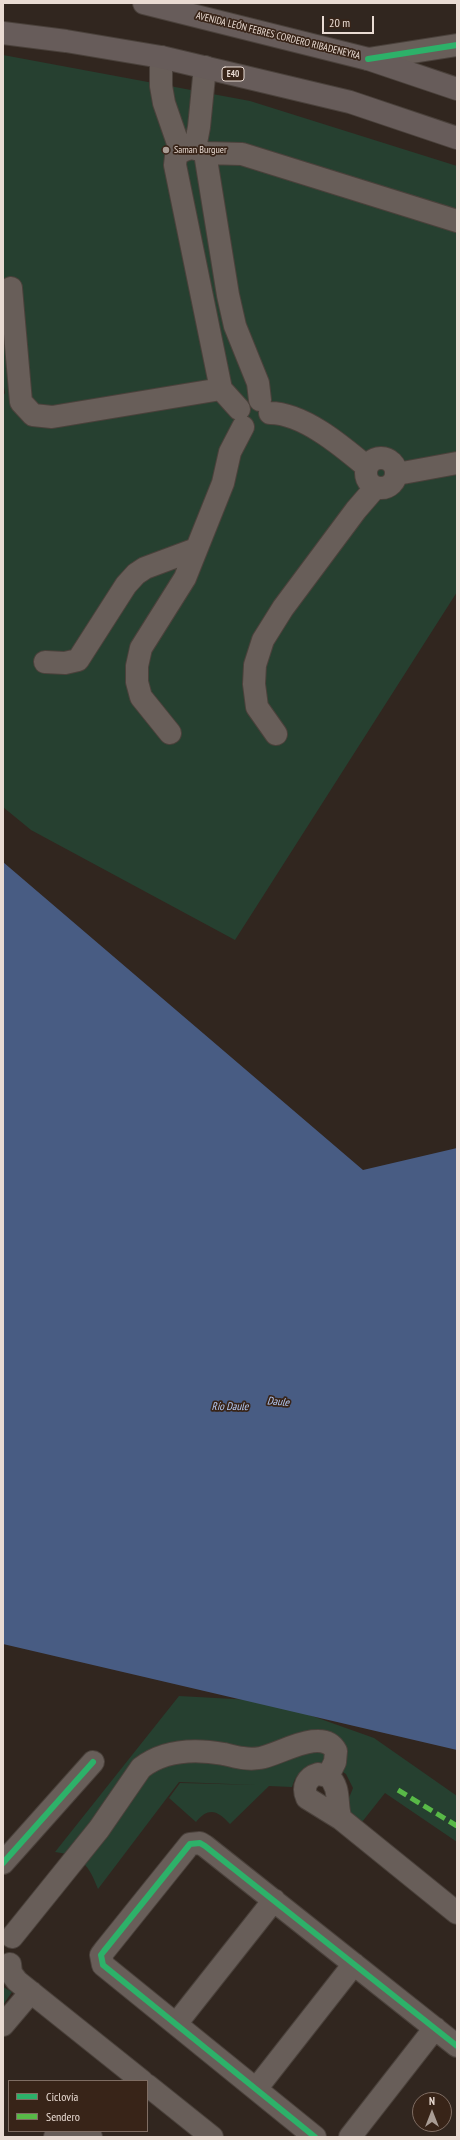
<!DOCTYPE html>
<meta charset="utf-8">
<style>
body{margin:0}
#map{position:relative;width:460px;height:2140px;overflow:hidden;background:#31261f;font-family:"PT Sans Narrow",sans-serif}
canvas{display:block}
.frame{position:absolute;inset:0;border:4px solid #e9dbd3;pointer-events:none}
.legend{position:absolute;left:8px;top:2080px;width:140px;height:52px;box-sizing:border-box;background:#382418;border:1px solid #7f6d63;margin:0;padding:5px 7px;list-style:none;font-size:12px;color:#e9dbd3}
.legend li{display:flex;align-items:center;gap:8px;height:20px}
.legend b{width:20px;border:1px solid #7f6d63}
.north{position:absolute;left:412px;top:2092px;width:40px;height:40px;box-sizing:border-box;background:#382418;border:1px solid #7f6d63;border-radius:50%;rotate:0deg;font-size:11px;font-weight:700;line-height:16px;text-align:center;color:#e9dbd3}
.north::after{content:'';display:block;margin:auto;width:14px;height:18px;background:#a99c94;clip-path:polygon(50% 0,100% 100%,50% 72%,0 100%)}
.scale{position:absolute;left:322px;top:16px;width:52px;height:18px;box-sizing:border-box;border:2px solid #e9dbd3;border-top:0;padding-left:5px;font-size:12px;line-height:14px;white-space:nowrap;color:#e9dbd3;-webkit-text-stroke:3px #382418;paint-order:stroke}
</style>
<div id="map">
<canvas width="460" height="2140"></canvas>
<div class="frame"></div>
<ul class="legend">
<li><b style="height:5px;background:#2db169"></b>Ciclovía</li>
<li><b style="height:5px;background:#58b947"></b>Sendero</li>
</ul>
<div class="north">N</div>
<div class="scale">20 m</div>
</div>
<script>
const c = document.querySelector('canvas').getContext('2d');
c.lineJoin = 'round';
function fillPath(path, color) { c.fillStyle = color; c.fill(path, 'evenodd'); }
function strokePath(path, color, width, dash) { c.strokeStyle = color; c.lineWidth = width; c.lineCap = dash ? 'butt' : 'round'; c.setLineDash(dash || []); c.stroke(path); }
function drawText(font, color, halo, rows, align = 'center') {
  c.font = font + ' "PT Sans Narrow",sans-serif'; c.lineWidth = 3.5; c.setLineDash([]); c.textBaseline = 'middle'; c.strokeStyle = halo; c.fillStyle = color; for (const [text, x, y, turn = 0] of rows) {
    c.save(); c.translate(x, y); c.rotate((+turn || 0) * Math.PI / 180); c.textAlign = isNaN(turn) ? turn : align; if (halo) c.strokeText(text, 0, 0); c.fillText(text, 0, 0); c.restore();
  }
}
const green = new Path2D(`
 M3,55L250,101L457,166V592L235,940L31,830L3,807V396L5,393L3,381Z
 M179,1696L270,1701L374,1738L457,1796V1842L385,1793L362,1822L345,1808L353,1788L346,1774L330,1764C310,1768 299,1765 292,1787L269,1786L230,1824C218,1811 209,1806 196,1822L169,1798L180,1783L257,1785L179,1782L98,1889C89,1865 81,1855 55,1852Z
 M3,1987L12,1992L3,2005Z`);
const water = new Path2D(`
 M3,862L363,1170L457,1148V1750L3,1644Z`);
const minor = new Path2D(`
 M161,57V86L164,103L181,152
 M368,59L457,45
 M195,148L199,127L205,67
 M205,153L242,154L457,221
 M11,288L21,402L33,415L52,417L221,389
 M239,409L221,389L175,165L176,156C185,147 195,146 205,153L228,295L235,326L258,383L260,400
 M270,413C303,413 342,446 367,467
 M366 473a15 15 0 1 1 30 0a15 15 0 1 1-30 0Z
 M397,474L457,463
 M45,662L65,663L78,660L126,585L136,574L145,568L196,549
 M170,733L141,697L137,682V666L141,648L185,578L223,483L230,452L243,427
 M276,734L257,707L254,684L255,665L263,640L283,608L356,510L375,488
 M318,1774L328,1776C342,1788 335,1805 341,1819L307,1798C302,1787 307,1777 318,1774Z
 M341,1819L457,1913
 M3,1863L93,1762
 M12,1937L99,1829L141,1768C164,1750 196,1749 224,1754C236,1757 247,1760 260,1758C279,1755 323,1726 336,1751L335,1762L328,1776
 M10,1964L11,1973L17,1981L142,2081
 M176,2024L274,1900
 M3,2025L31,1992
 M147,2085L212,2137
 M256,2089L354,1964
 M82,2131L91,2137
 M55,2137L63,2131
 M315,2137L103,1965L101,1955L104,1951L190,1844L200,1843L205,1846L457,2046
 M350,2137L435,2028`);
const highway = new Path2D(`
 M144,3L368,59L457,89
 M3,33L66,41L161,57L350,102L457,138`);
const quiet = new Path2D(`
 M398,1790L457,1826`);
const cycleway = new Path2D(`
 M368,59L457,45
 M3,1863L93,1762
 M315,2137L103,1965L101,1955L104,1951L190,1844L200,1843L205,1846L457,2046`);
const markers = [
 [166,150,4,"#a99c94"]
];
const shields = [
 [233,74,22]
];
const shieldNames = [
 ["E40",233,74]
];
const streetNames = [
 ["AVENIDA LEÓN FEBRES CORDERO RIBADENEYRA",278,36,14]
];
const poiNames = [
 ["Saman Burguer",174,150]
];
const waterNames = [
 ["Daule",278,1402,5],
 ["Río Daule",230,1407]
];
fillPath(green, '#264030');
fillPath(water, '#485c83');
strokePath(minor, '#4a413b', 24);
strokePath(highway, '#4a413b', 24);
strokePath(minor, '#685e59', 22);
strokePath(highway, '#675c5a', 22);
strokePath(quiet, '#58b947', 5, [10, 5]);
strokePath(cycleway, '#2db169', 6);
for (const [x, y, r, color] of markers) { const dot = new Path2D(); dot.arc(x, y, r, 0, 2 * Math.PI); c.fillStyle = color; c.fill(dot); strokePath(dot, '#382418', 1.5); }
for (const [x, y, w] of shields) { const box = new Path2D(); box.roundRect(x - w / 2, y - 7, w, 14, 3); c.fillStyle = '#382418'; c.fill(box); strokePath(box, '#e9dbd3', 1); }
drawText('bold 9px', '#e9dbd3', null, shieldNames);
drawText('10px', '#e9dbd3', '#382418', streetNames);
drawText('10px', '#e9dbd3', '#382418', poiNames, 'left');
drawText('italic 11px', '#b6ccf6', '#382418', waterNames);
</script>
